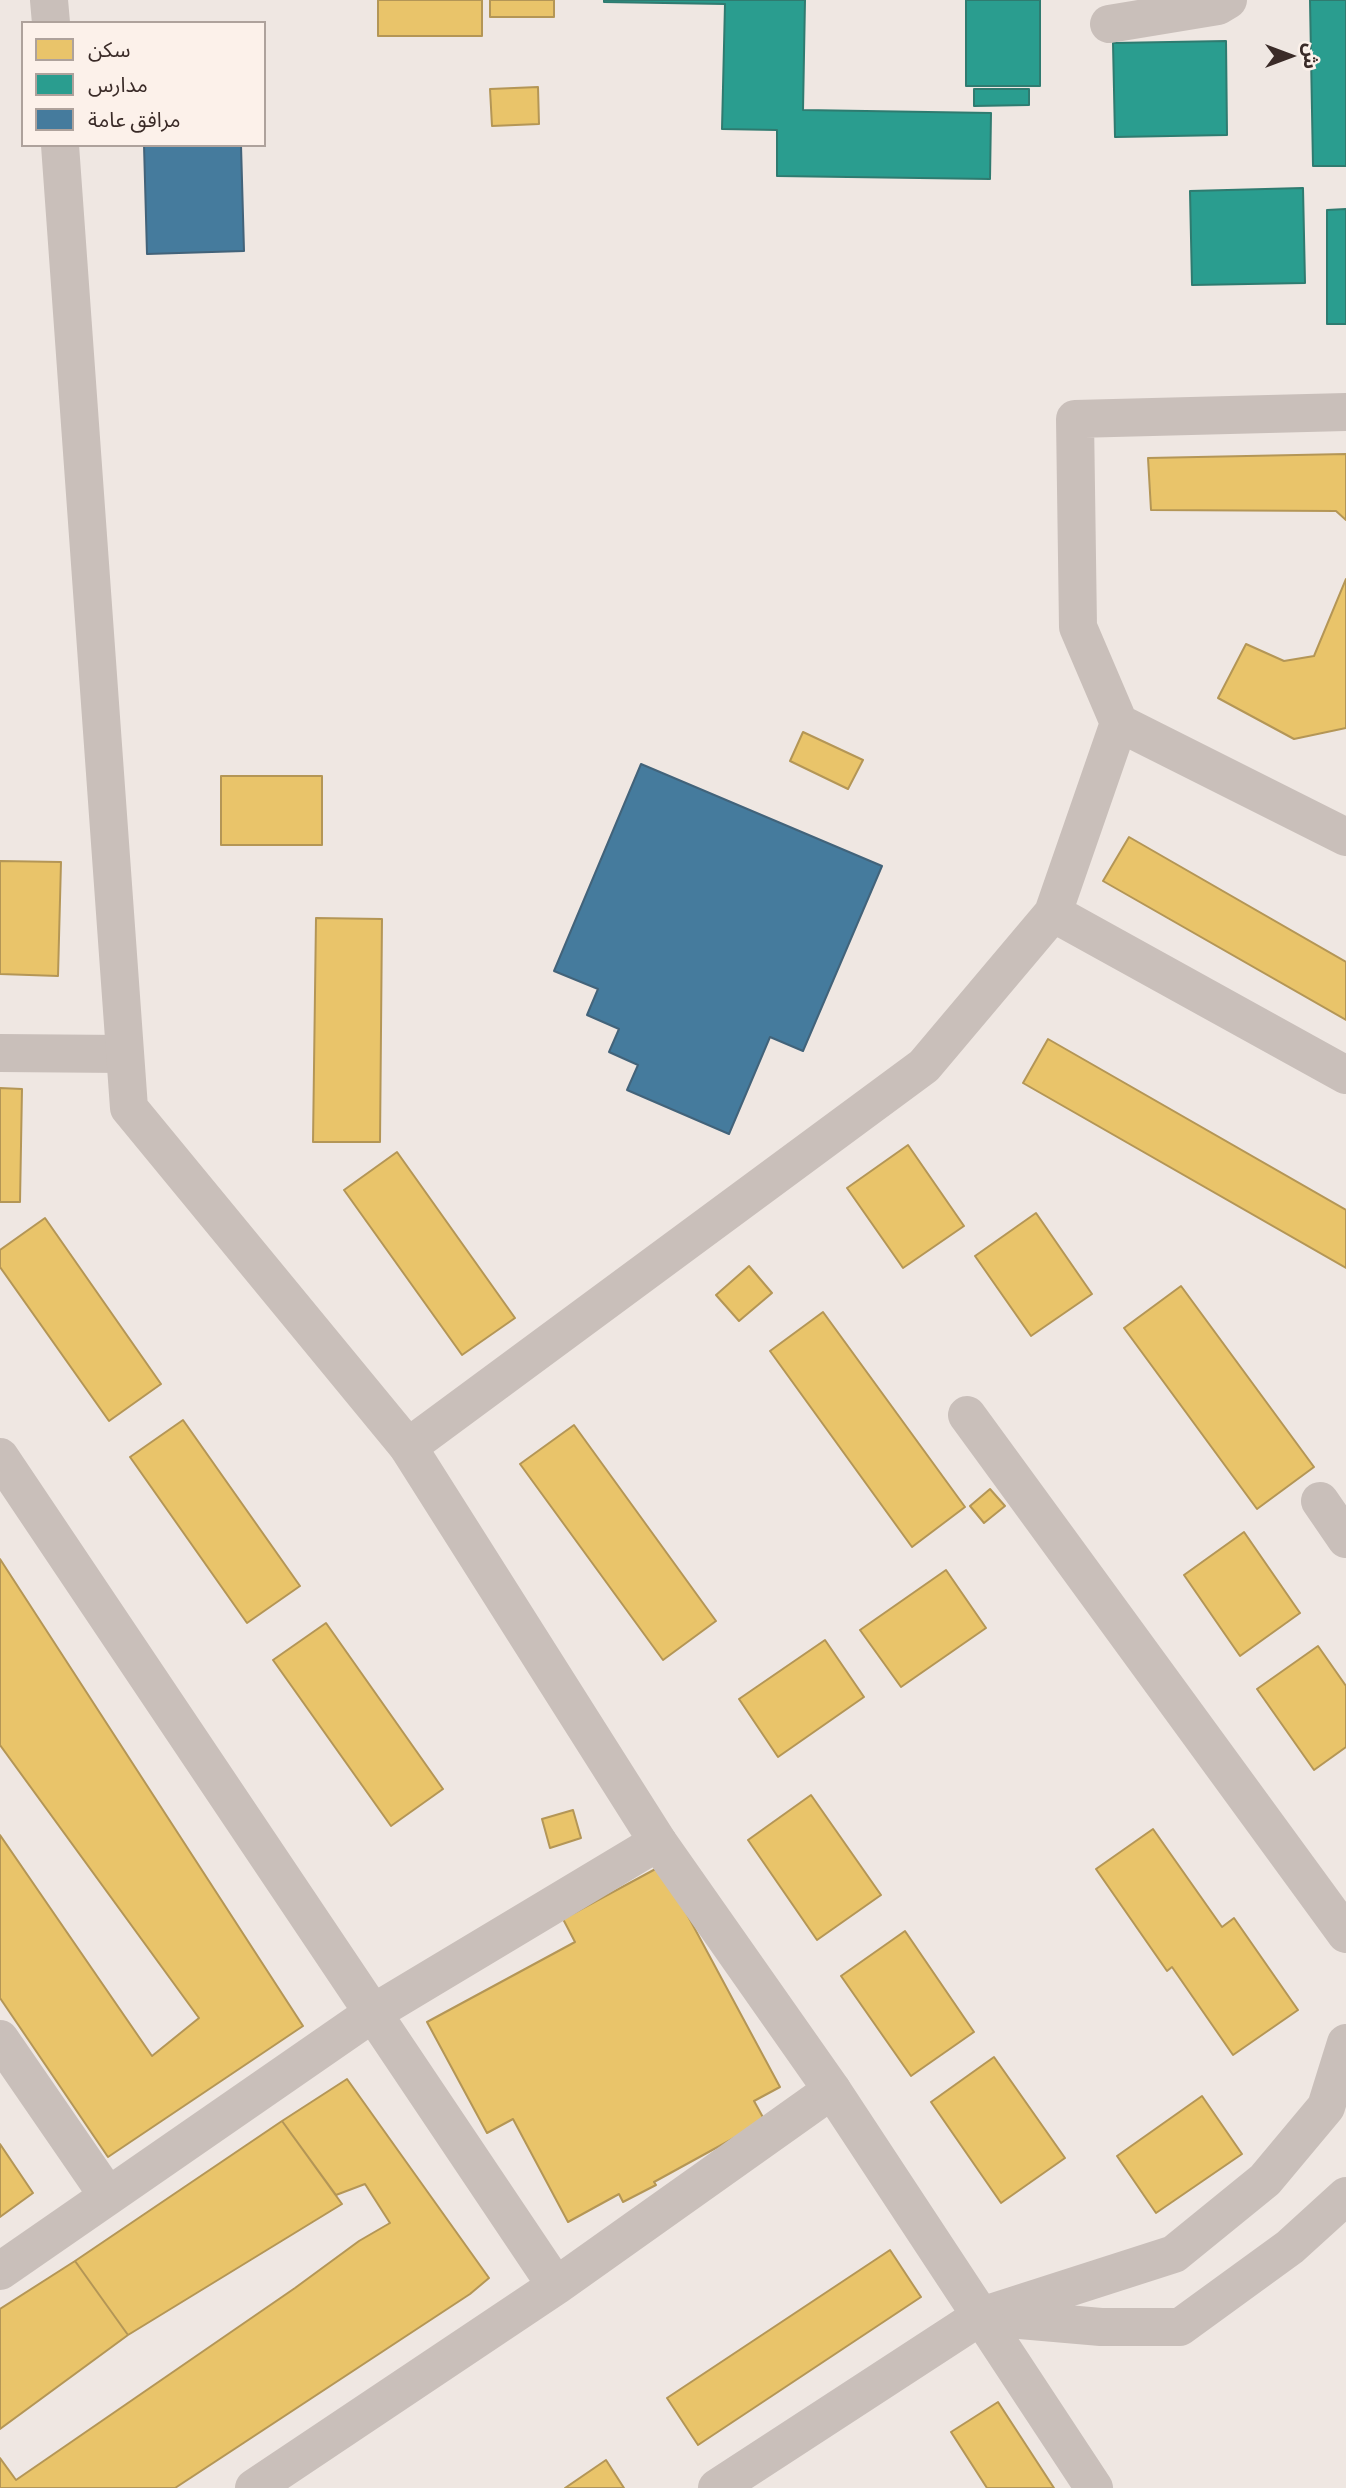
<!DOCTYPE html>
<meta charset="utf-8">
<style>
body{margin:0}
#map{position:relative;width:1346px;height:2488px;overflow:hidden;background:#efe7e2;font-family:"PT Sans Narrow","Noto Sans Arabic",sans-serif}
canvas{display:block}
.legend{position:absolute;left:21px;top:21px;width:245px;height:126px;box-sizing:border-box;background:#fcf1ea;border:2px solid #aea29c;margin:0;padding:9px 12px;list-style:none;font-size:21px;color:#3a2b28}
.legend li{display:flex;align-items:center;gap:14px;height:35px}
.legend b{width:35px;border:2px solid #aea29c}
.north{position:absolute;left:1255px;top:21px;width:70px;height:70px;-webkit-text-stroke:5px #fcf1ea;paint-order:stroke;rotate:90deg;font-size:19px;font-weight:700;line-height:28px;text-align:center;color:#3a2b28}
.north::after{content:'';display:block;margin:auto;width:24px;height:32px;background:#3a2b28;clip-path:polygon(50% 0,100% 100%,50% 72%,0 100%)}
</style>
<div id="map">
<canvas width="1346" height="2488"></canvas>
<ul class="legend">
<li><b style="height:19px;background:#e9c46a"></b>سكن</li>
<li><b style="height:19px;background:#2a9d8f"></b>مدارس</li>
<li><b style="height:19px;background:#457b9d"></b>مرافق عامة</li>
</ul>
<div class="north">ش</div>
</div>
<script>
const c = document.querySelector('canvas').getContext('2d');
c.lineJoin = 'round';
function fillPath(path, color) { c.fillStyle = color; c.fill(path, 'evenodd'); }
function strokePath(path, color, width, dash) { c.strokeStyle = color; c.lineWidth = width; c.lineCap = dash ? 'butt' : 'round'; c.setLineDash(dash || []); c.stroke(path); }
const homes = new Path2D(`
 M378,0H482V36H378Z
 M490,0H554V17H490Z
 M538,87L539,124L492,126L490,89Z
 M1346,454V520L1336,511L1151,510L1148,458Z
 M1346,579V728L1294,739L1218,698L1246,644L1284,661L1314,656Z
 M803,732L863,760L848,789L790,761Z
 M221,776H322V845H221Z
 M1129,837L1346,962V1020L1103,881Z
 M0,861L61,862L58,976L0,974Z
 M316,918L382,919L380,1142H313Z
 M1048,1039L1346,1210V1268L1023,1083Z
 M0,1088L22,1089L20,1202H0Z
 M908,1145L964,1226L903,1268L847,1188Z
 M397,1152L515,1318L462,1355L344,1190Z
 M1036,1213L1092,1294L1031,1336L975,1256Z
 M45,1218L161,1384L109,1421L0,1267V1250Z
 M749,1266L772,1293L739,1321L716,1295Z
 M1181,1286L1314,1467L1257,1509L1124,1328Z
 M823,1312L965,1507L912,1547L770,1351Z
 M183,1420L300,1586L247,1623L130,1457Z
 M574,1425L716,1621L663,1660L520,1464Z
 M990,1489L1005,1506L984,1523L970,1506Z
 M1244,1532L1300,1613L1240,1656L1184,1575Z
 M0,1559L303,2026L108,2157L0,1998V1835L152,2056L199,2018L0,1745Z
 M946,1570L986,1628L901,1687L860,1630Z
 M326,1623L443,1789L391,1826L273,1660Z
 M825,1640L864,1697L778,1757L739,1699Z
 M1318,1646L1346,1686V1747L1314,1770L1257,1689Z
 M811,1795L881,1895L817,1940L748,1840Z
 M573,1810L581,1838L550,1848L542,1819Z
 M1153,1829L1222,1927L1234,1918L1298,2010L1233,2055L1172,1967L1167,1971L1096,1869Z
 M661,1866L780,2087L754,2101L765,2121L654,2182L656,2185L623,2202L619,2194L568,2222L513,2119L487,2133L427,2022L575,1942L563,1919Z
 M905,1931L974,2032L911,2076L841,1976Z
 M994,2057L1065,2158L1001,2203L931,2102Z
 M347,2079L489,2278L470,2294L175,2488H0V2458L16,2480L295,2288L359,2241L390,2223L365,2184L336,2195L282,2121Z
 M1202,2096L1242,2154L1156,2213L1117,2156Z
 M282,2121L342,2204L128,2335L75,2261Z
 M0,2144L33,2193L0,2217Z
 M890,2250L921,2297L698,2445L667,2398Z
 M75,2261L128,2335L0,2429V2309Z
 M998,2402L1054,2488H987L951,2432Z
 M606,2460L624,2488H565Z`);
const schools = new Path2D(`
 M604,0H805L803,110L991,113L990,179L777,176V130L722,129L725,4L604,2Z
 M966,0H1040V86H966Z
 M1310,0H1346V166H1313Z
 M1226,41L1227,135L1115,137L1113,43Z
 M974,89H1029V105L974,106Z
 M1303,188L1305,283L1192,285L1190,191Z
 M1346,209V324H1327V210Z`);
const public = new Path2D(`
 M144,145H241L244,251L147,254Z
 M641,764L882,866L803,1051L770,1037L729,1134L627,1090L638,1065L609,1052L619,1029L587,1015L598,989L554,971Z`);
const minor = new Path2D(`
 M1109,24L1218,6L1228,0
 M1119,723L1078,627L1075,419L1346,412
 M1053,913L1346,1075
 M0,1053L124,1054
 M967,1415L1346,1934
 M408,1447L924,1066L1053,913L1119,723L1346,837
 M0,1457L556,2286
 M1320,1501L1346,1539
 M0,2039L108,2196
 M0,2271L373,2013L658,1842
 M997,2318L1101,2327H1180L1290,2247L1346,2196
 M254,2488L556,2286L832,2090
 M717,2488L981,2316L1174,2254L1265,2180L1326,2107L1346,2043`);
const tertiary = new Path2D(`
 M49,0L51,23
 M60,145L129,1108L408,1447L658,1842L832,2090L1094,2488`);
fillPath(homes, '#e9c46a');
strokePath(homes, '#b49656', 2);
fillPath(schools, '#2a9d8f');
strokePath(schools, '#2f7b70', 2);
fillPath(public, '#457b9d');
strokePath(public, '#42637a', 2);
strokePath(minor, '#c9bfba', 38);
strokePath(tertiary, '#c9bfba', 38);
</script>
